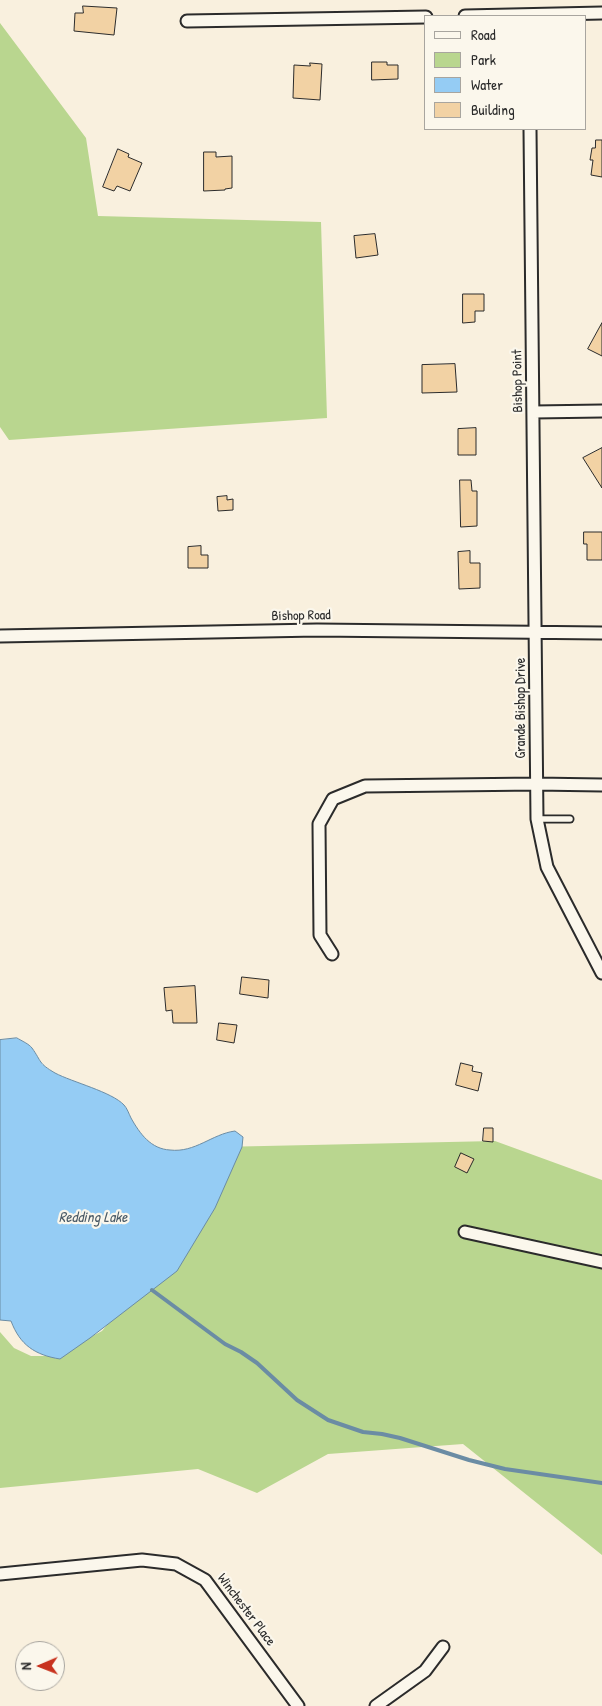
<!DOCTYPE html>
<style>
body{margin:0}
#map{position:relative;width:602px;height:1706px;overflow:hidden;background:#f9f0de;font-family:"Patrick Hand",sans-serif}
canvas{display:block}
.legend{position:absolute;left:424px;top:15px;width:162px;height:115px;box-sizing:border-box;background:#fbf7ec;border:1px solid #a8a59f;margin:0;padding:6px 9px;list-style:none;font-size:15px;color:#2b2b2b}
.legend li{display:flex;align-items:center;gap:10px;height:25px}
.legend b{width:25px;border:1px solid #a8a59f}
.north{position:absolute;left:15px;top:1641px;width:50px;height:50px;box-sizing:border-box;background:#fbf7ec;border:1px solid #a8a59f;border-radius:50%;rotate:269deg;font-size:14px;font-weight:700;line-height:20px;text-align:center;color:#2b2b2b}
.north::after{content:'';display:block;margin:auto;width:18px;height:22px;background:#c8321e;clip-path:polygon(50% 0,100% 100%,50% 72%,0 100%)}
</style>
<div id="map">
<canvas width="602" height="1706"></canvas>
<ul class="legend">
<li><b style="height:6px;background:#fbf7ec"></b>Road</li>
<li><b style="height:14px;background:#b9d68f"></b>Park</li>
<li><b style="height:14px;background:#95ccf4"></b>Water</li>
<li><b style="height:14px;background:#f2d2a4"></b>Building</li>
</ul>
<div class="north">N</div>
</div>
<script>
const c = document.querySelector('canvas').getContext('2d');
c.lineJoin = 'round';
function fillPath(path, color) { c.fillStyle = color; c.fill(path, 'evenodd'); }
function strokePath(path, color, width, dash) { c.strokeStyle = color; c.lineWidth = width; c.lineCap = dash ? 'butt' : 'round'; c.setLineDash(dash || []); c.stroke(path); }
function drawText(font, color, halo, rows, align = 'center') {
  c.font = font + ' "Patrick Hand",sans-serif'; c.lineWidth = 4.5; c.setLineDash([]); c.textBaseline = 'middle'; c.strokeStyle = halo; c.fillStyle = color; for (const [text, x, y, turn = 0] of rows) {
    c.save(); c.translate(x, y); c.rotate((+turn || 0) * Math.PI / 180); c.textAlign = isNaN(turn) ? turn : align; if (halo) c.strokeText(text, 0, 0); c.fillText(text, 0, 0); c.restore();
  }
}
const green = new Path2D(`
 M0,23L86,138L98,216L321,222L327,418L9,440L0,427Z
 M495,1141L602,1180V1555L463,1444L328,1454L257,1493L198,1469L0,1488V1332L14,1348L31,1356H54L102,1331L142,1281L218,1147Z`);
const water = new Path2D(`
 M17,1038C22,1041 29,1044 32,1048C42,1062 38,1063 55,1073C72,1082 112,1092 124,1105C127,1108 129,1114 131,1118C140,1134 151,1149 170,1150C195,1153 212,1134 235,1131L243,1137L242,1147L215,1208L177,1271L90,1338L60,1359C35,1355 20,1345 11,1321L0,1320V1040Z`);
const stream = new Path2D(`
 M152,1290L225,1344L241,1352L257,1363L297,1400L328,1420L363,1432L382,1434L400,1438L469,1460L505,1469L602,1483`);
const building = new Path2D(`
 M83,6L117,8L114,35L74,31L75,13H83Z
 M372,62H387V65H398V79L372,80Z
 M310,63L322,64L320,100L293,98L294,65L310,66Z
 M596,140H602V177L591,175L593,160H590L592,148H595Z
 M118,149L129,154L128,157L142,163L130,191L117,186L114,191L103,187Z
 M204,152H216V157L232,156V188L225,189V190L204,191Z
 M375,234L378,255L356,258L354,236Z
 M463,294H484V311H475V322L463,323Z
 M602,323V356L588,349Z
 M455,364L457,392L422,393V365Z
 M476,428V455H458V429Z
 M602,448V488L583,458Z
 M460,480H471L472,491H477V526L461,527Z
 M227,496V500L233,499V510L218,511L217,497Z
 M584,532H602V560H587V544H584Z
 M201,546V555H208V568H188V547Z
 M470,551V563H480V588L459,589L458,552Z
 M242,977L269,980L268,998L240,994Z
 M195,986L197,1023H173L172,1010L166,1011L164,988Z
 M219,1023L237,1025L234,1043L217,1040Z
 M461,1063L473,1066L472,1071L482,1073L478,1091L456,1085Z
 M484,1128H493V1142L483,1141Z
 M461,1153L474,1159L467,1173L455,1167Z`);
const service = new Path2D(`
 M537,819H570`);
const minor = new Path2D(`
 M465,16L602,13
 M187,21L426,17
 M530,129L537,819L547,867L602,973
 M534,412L602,411
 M0,636L317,630L602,633
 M332,954L320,935L319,824L333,799L365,786L536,784L602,785
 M465,1232L602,1262
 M0,1574L142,1560L176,1564L205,1580L298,1706
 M376,1706L425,1671L443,1647`);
const streetNames = [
 ["Bishop Point",518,381,-91],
 ["Bishop Road",301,616,-1],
 ["Grande Bishop Drive",521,708,-90],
 ["Winchester Place",246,1610,53]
];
const waterNames = [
 ["Redding Lake",93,1218]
];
fillPath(green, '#b9d68f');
fillPath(water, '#95ccf4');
strokePath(water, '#6b8ca4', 1);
strokePath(stream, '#6b8ca4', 4);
fillPath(building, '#f2d2a4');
strokePath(building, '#2b2b2b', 1);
strokePath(service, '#2b2b2b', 9);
strokePath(minor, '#2b2b2b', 15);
strokePath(service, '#fbf7ec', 5.5);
strokePath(minor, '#fbf7ec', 11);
drawText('14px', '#2b2b2b', '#fbf7ec', streetNames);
drawText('italic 15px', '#4b5b67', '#fbf7ec', waterNames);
</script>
